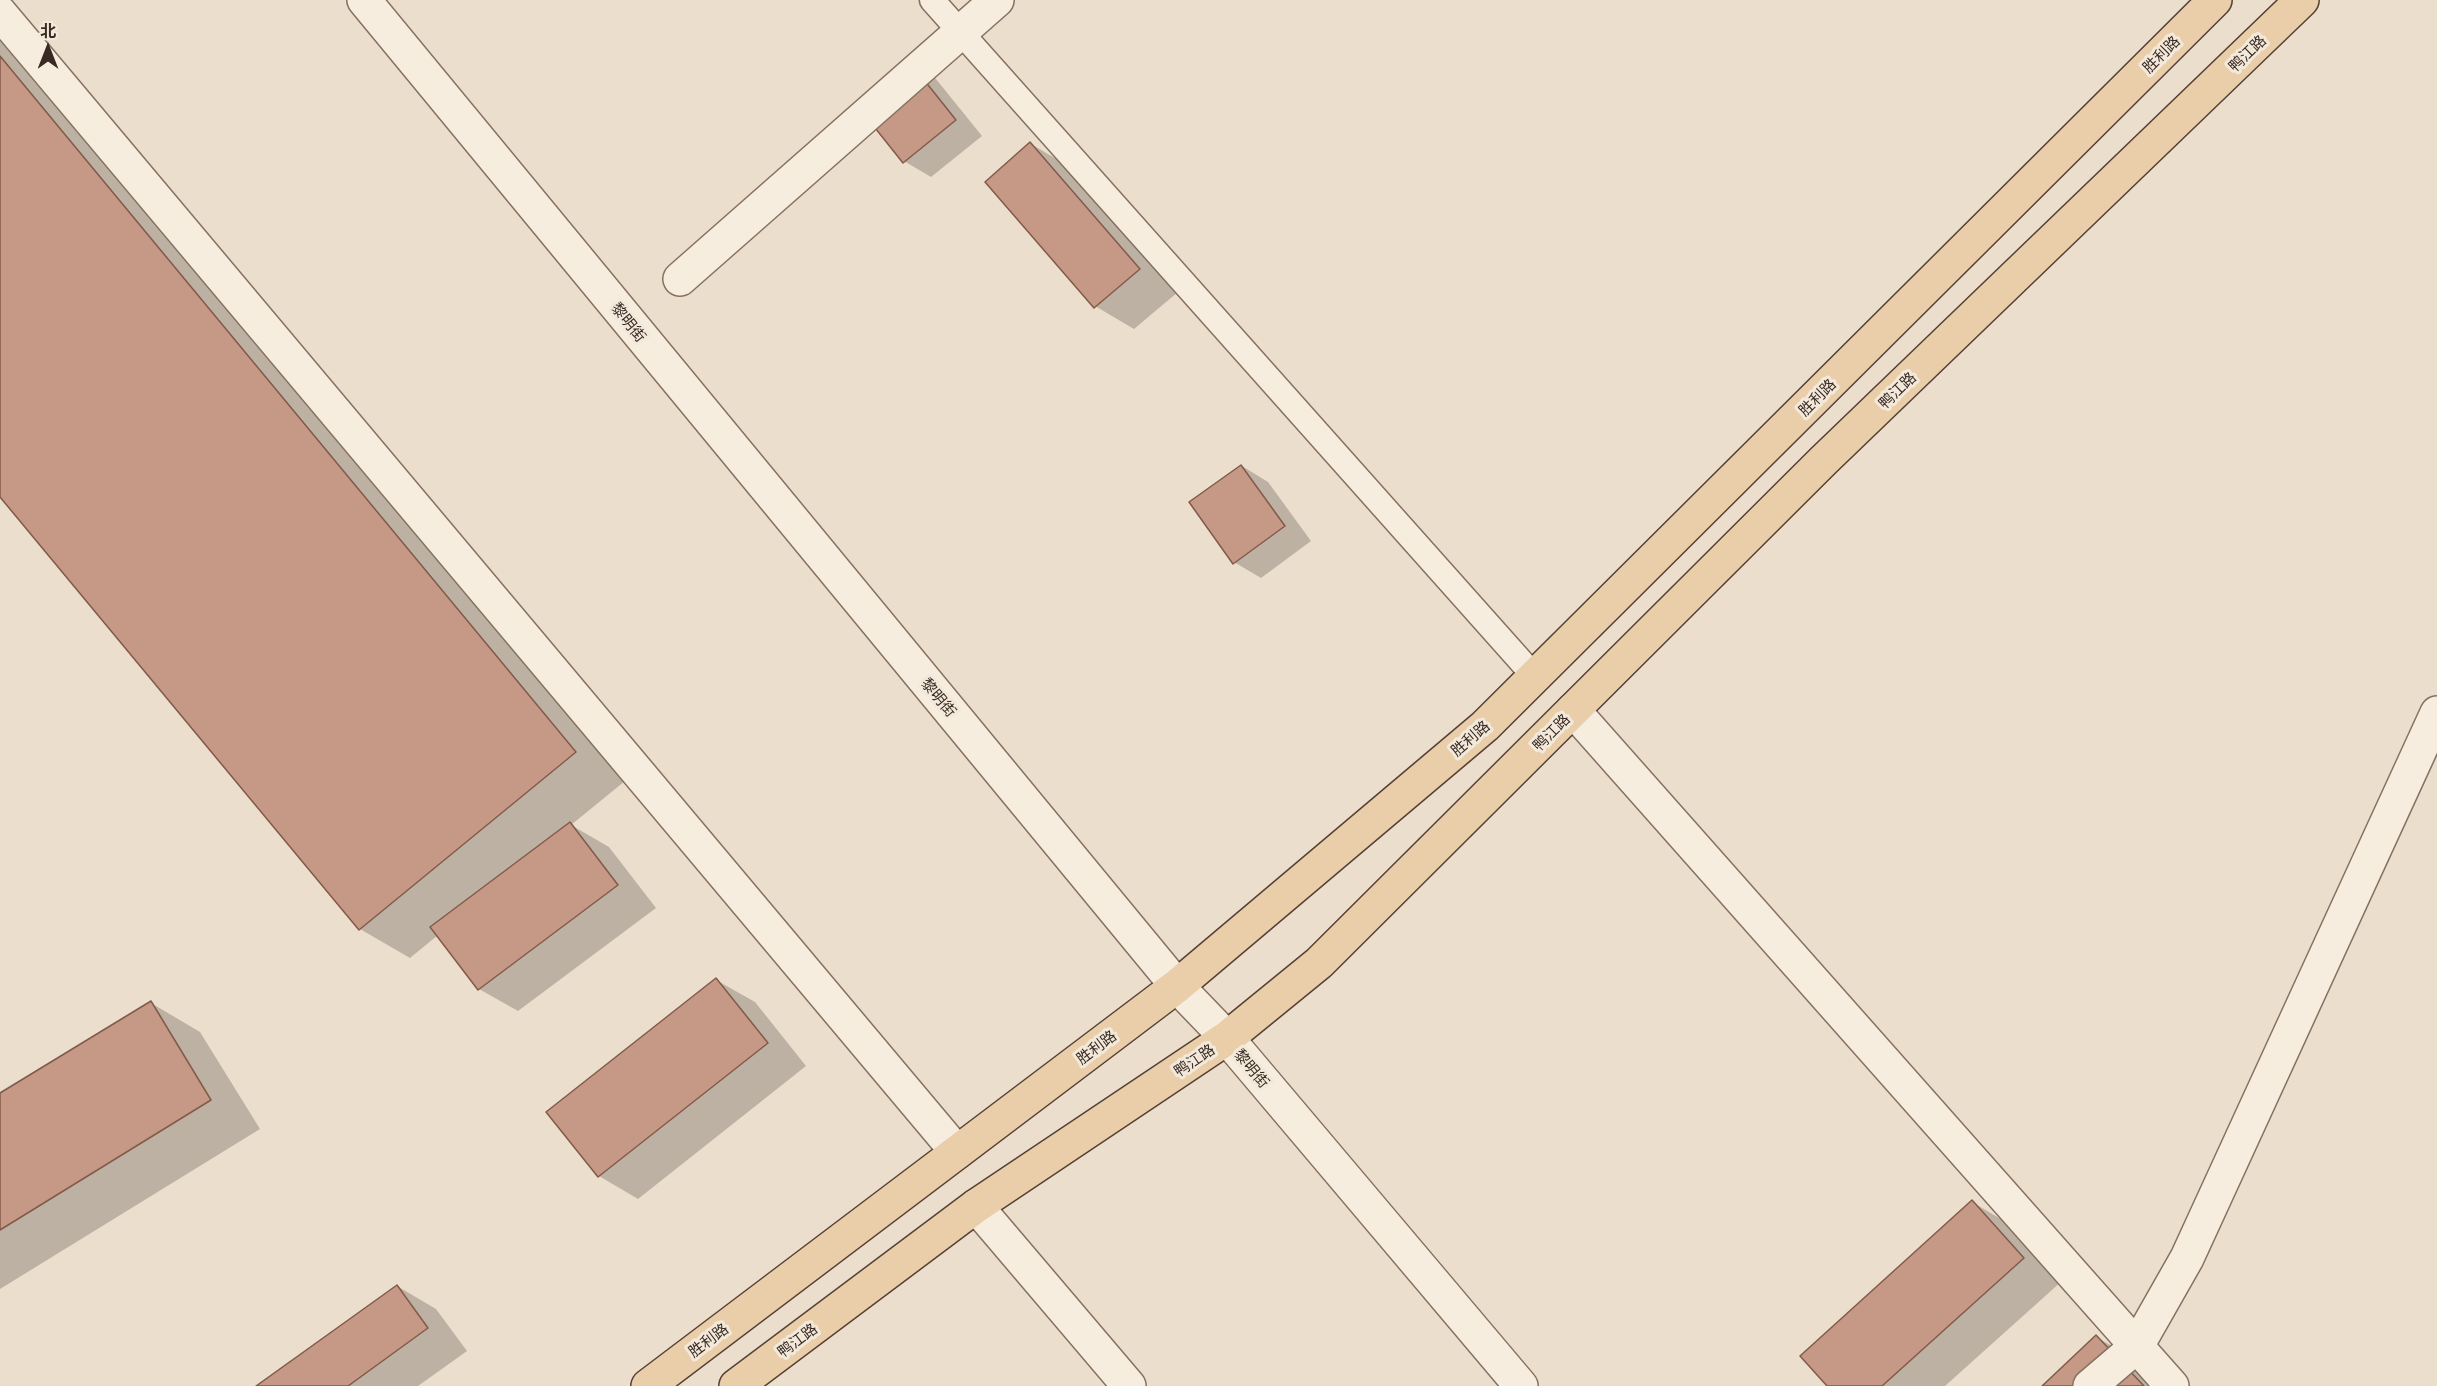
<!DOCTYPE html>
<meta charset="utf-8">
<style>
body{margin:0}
#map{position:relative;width:2437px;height:1386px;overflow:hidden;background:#ebdecc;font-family:Georgia,"Noto Sans SC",serif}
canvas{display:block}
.north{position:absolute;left:18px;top:18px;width:60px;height:60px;-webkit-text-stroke:4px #f3e9db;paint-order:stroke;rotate:0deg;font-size:16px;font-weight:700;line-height:24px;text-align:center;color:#392b23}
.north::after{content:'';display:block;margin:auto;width:21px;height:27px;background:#392b23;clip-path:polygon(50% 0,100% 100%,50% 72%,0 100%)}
</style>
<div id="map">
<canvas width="2437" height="1386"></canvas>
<div class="north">北</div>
</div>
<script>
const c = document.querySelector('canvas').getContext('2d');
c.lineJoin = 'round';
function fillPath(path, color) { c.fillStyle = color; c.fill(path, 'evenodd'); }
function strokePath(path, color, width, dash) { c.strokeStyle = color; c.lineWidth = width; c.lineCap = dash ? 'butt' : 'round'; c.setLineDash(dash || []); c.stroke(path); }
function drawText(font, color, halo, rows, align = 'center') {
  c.font = font + ' Georgia,"Noto Sans SC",serif'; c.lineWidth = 6; c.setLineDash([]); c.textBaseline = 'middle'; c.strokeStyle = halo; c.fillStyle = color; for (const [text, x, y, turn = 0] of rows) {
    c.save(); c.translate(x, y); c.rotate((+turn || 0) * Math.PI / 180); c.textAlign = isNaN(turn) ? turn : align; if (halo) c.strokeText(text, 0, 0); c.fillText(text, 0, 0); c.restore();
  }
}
const shadow = new Path2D(`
 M0,26L625,781L571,825L609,847L656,908L518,1011L479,989L438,935L410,958L360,929L0,494Z
 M909,63L936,79L982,136L931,177L904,161Z
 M1031,144L1070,167L1178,292L1134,329L1095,306Z
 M1242,466L1268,482L1311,541L1261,578L1234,562Z
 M716,980L755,1002L806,1066L638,1199L599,1176L548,1112Z
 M151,1003L200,1032L260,1129L0,1289V1095Z
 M1972,1202L2011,1225L2062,1281L1945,1386H1829Z
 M397,1286L436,1309L467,1351L418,1386H258Z
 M2096,1337L2135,1359L2160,1386H2044Z`);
const building = new Path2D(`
 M0,56L576,752L359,930L0,497Z
 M909,61L956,120L903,163L856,104Z
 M1030,142L1140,269L1094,308L985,182Z
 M1241,465L1285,526L1233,564L1189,502Z
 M570,822L618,885L478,990L430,927Z
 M716,978L768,1043L598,1177L546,1112Z
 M151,1001L211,1100L0,1230V1093Z
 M1972,1200L2024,1258L1882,1386H1827L1800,1356Z
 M397,1285L428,1328L348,1386H256Z
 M2096,1335L2144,1386H2042Z`);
const service = new Path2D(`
 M932,0L1535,677`);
const pedestrian = new Path2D(`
 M0,13L957,1152
 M680,279L997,0`);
const minor = new Path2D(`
 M1573,710L2172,1386
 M976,1206L1129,1386
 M2090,1386L2137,1346L2187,1258L2437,713`);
const tertiary = new Path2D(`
 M364,0L1177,986L1227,1038L1521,1386`);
const primary = new Path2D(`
 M648,1386L1177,986L1485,726L2215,0
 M736,1386L976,1206L1227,1038L1319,963L1823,461L2302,0`);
const streetNames = [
 ["鸭江路",2247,53,-44],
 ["胜利路",2161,54,-45],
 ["黎明街",629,322,51],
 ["鸭江路",1897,390,-44],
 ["胜利路",1817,397,-45],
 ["黎明街",939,697,50],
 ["鸭江路",1551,732,-45],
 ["胜利路",1470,738,-41],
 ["胜利路",1096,1047,-37],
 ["鸭江路",1194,1060,-34],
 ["黎明街",1252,1068,50],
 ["胜利路",708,1340,-37],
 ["鸭江路",797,1340,-37]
];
fillPath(shadow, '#0003');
fillPath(building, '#c59986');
strokePath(building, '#835a4a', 1.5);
strokePath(service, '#867161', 27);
strokePath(pedestrian, '#867161', 36);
strokePath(minor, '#867161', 36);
strokePath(tertiary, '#867161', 36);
strokePath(primary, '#554035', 36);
strokePath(service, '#f6eddf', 24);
strokePath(pedestrian, '#f6eddf', 33);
strokePath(minor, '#f6eddf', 33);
strokePath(tertiary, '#f6eddf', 33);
strokePath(primary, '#e9cea9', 33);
drawText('15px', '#392b23', '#f3e9db', streetNames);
</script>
